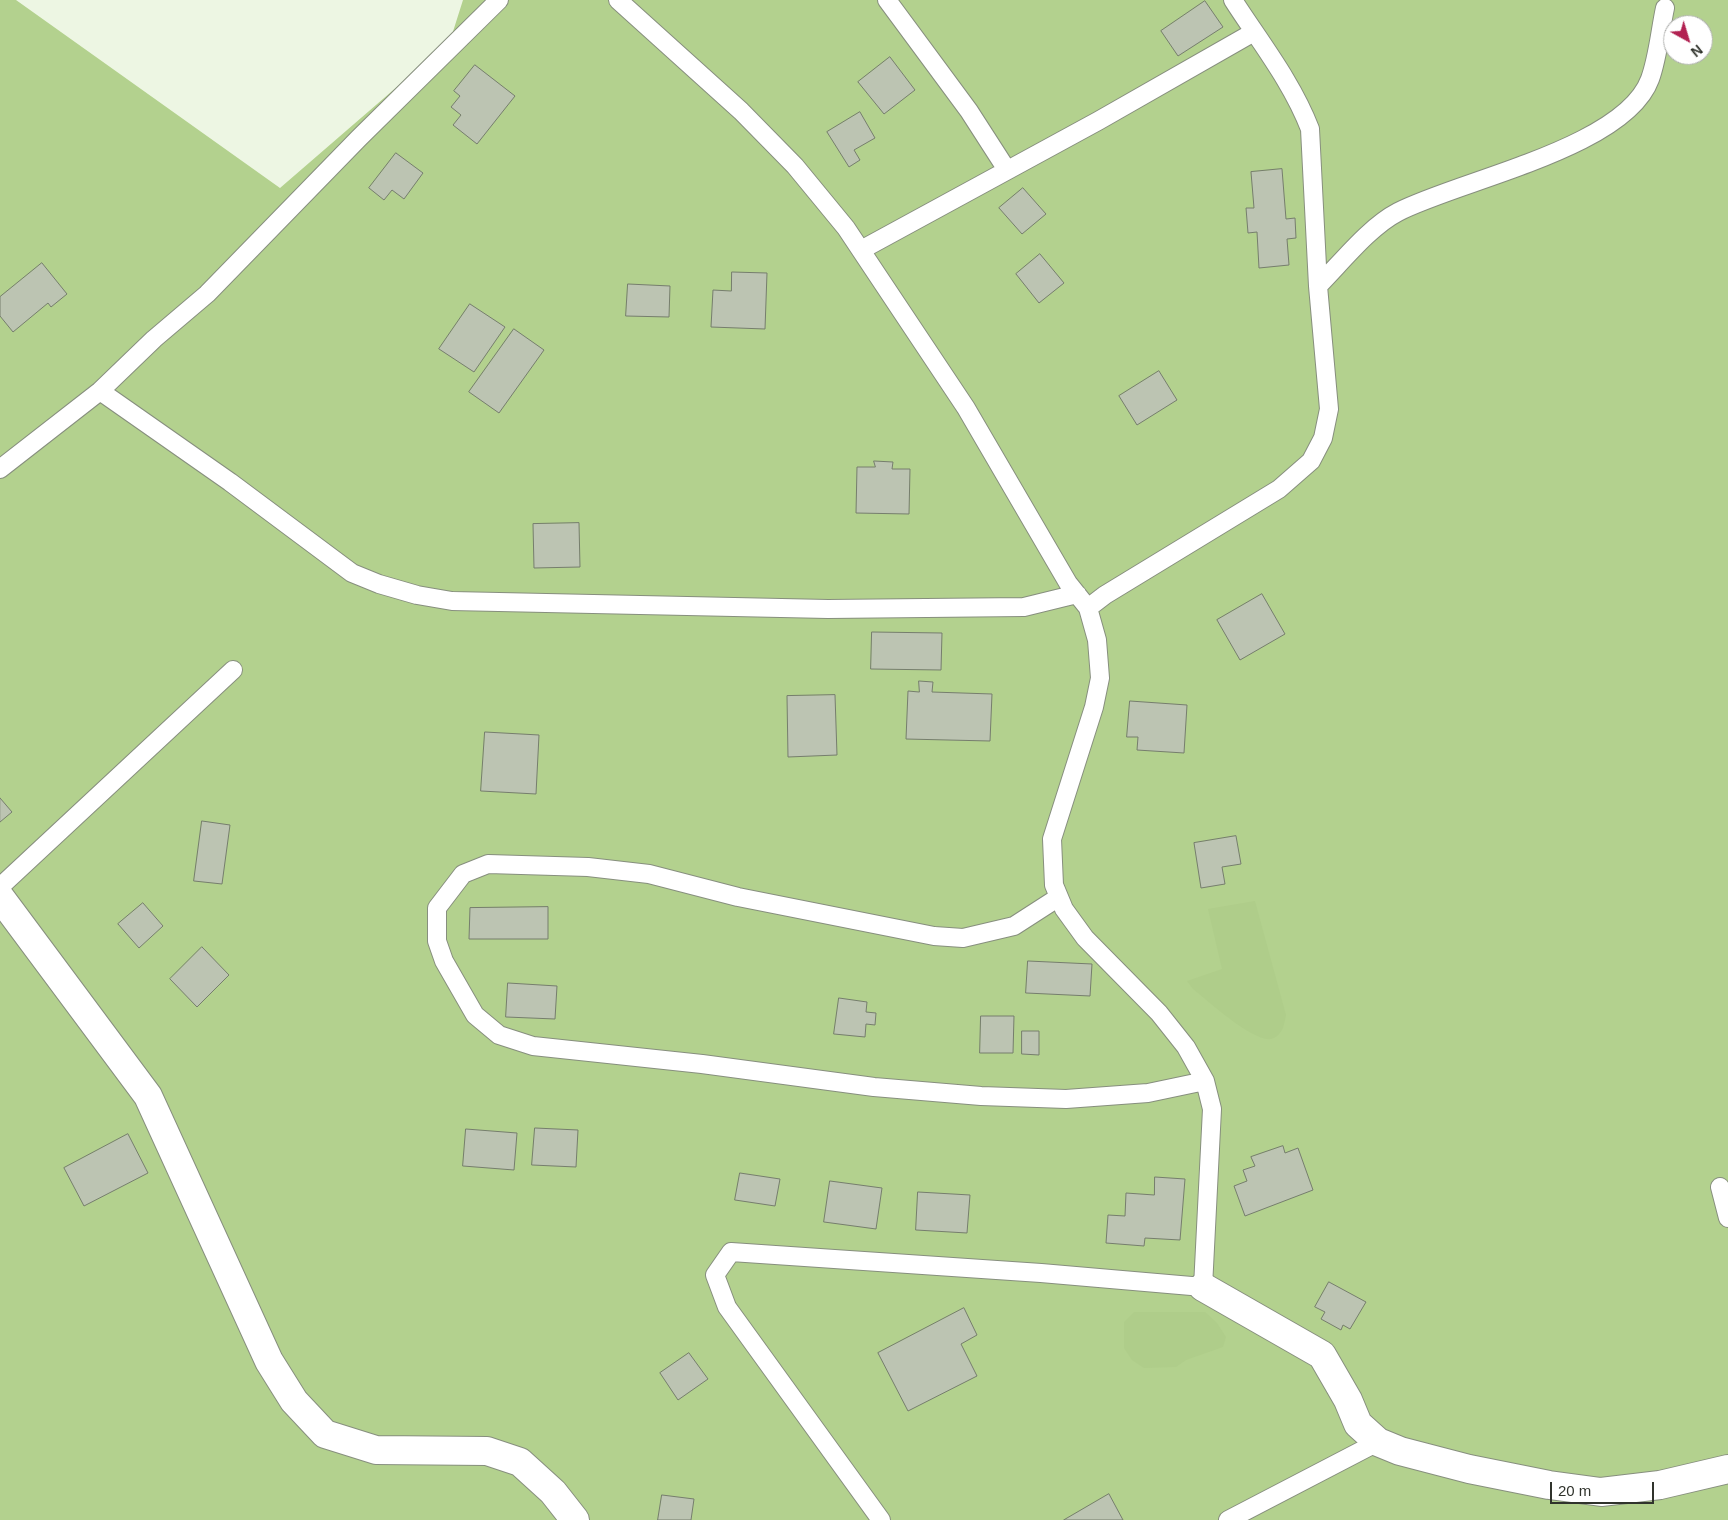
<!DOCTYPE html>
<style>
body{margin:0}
#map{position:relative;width:1728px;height:1520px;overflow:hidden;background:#edf6e3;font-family:Arial,sans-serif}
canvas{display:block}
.north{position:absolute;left:1663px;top:15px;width:50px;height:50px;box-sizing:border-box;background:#fff;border:1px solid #acadab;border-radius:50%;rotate:141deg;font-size:14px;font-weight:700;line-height:20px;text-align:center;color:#30332c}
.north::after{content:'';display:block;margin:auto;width:18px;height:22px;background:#b22252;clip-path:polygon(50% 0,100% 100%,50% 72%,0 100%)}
.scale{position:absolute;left:1550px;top:1482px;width:104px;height:22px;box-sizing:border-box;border:2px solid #30332c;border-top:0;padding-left:6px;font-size:15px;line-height:18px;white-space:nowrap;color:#30332c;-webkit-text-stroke:4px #fff;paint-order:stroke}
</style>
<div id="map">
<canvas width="1728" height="1520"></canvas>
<div class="north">N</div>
<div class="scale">20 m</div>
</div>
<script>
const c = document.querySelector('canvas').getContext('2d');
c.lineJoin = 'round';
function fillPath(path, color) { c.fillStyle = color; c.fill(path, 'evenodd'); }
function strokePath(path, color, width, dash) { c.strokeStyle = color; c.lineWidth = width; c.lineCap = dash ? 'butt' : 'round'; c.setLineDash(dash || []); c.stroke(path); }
const forest = new Path2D(`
 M0,0H16L280,188L450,41L463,0H1728V1520H0ZM1673,25H1703V55H1673Z`);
const water = new Path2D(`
 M1255,901L1286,1015C1284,1025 1283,1033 1274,1038C1258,1047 1207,1000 1193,989L1187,981L1222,969L1208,909Z
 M1134,1312H1205L1217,1323L1226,1337L1223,1347L1186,1360L1176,1367L1144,1368L1132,1360L1124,1348V1322Z`);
const building = new Path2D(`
 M1205,1L1223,27L1178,56L1161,31Z
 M890,57L915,90L884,114L858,82Z
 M475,65L515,96L477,144L453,125L461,115L451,107L460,96L454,91Z
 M860,112L875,138L854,150L860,160L849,167L827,132Z
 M396,153L423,173L404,199L392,190L384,200L369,188Z
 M1282,169L1286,219L1295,218L1296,238L1287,239L1289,265L1259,268L1257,232L1248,233L1246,208H1254L1251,172Z
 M1023,188L1046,214L1022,234L999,208Z
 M1040,254L1064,283L1039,303L1016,274Z
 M42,263L67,294L51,307L48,303L13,332L0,316V297Z
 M732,272L767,273L765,329L711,327L713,290L731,291Z
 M628,284L670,286L669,317L626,316Z
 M470,304L505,327L474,372L439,349Z
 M514,329L544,350L499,413L469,392Z
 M1159,371L1177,400L1137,425L1119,396Z
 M874,461L893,462L892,469H910L909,514L856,513L857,467H875Z
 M579,523L580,567L534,568L533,524Z
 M1262,594L1285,634L1240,660L1217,620Z
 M872,632L942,633L941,670L871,669Z
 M919,681L933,682L932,692L992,694L990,741L906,739L908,691L919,692Z
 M835,695L837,755L788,757L787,696Z
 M1130,701L1187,705L1184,753L1137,750L1138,737H1127Z
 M485,732L539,735L536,794L481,791Z
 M0,798L12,812L0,822Z
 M202,821L230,825L222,884L194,881Z
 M1236,836L1241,864L1222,867L1225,884L1201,888L1194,843Z
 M143,903L163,926L139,948L118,924Z
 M548,907V939H469L470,908Z
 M202,947L229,975L197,1007L170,979Z
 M1028,961L1092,964L1090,996L1026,993Z
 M508,983L557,986L555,1019L506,1017Z
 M839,998L867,1002L866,1012L876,1013L875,1025L866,1024L865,1037L834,1034Z
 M981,1016H1014L1013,1053H980Z
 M1022,1031H1039V1055L1022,1054Z
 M535,1128L578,1130L576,1167L532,1165Z
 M466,1129L517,1133L514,1170L463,1166Z
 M128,1134L148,1173L84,1206L64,1168Z
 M1283,1146L1285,1153L1298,1148L1313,1190L1245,1216L1234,1186L1247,1181L1243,1170L1255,1166L1251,1157Z
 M740,1173L780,1179L775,1206L735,1200Z
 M1155,1177L1185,1179L1180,1240L1145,1238L1144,1246L1106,1243L1108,1215L1125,1216L1126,1193L1154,1195Z
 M830,1181L882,1188L876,1229L824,1222Z
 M918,1192L970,1195L967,1233L916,1230Z
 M1329,1282L1366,1302L1350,1329L1343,1325L1341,1330L1321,1319L1325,1312L1315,1307Z
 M964,1308L977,1335L961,1344L977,1376L908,1411L878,1353Z
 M689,1353L708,1379L678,1400L660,1373Z
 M1109,1494L1123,1520H1064Z
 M662,1495L694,1499L691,1520H658Z`);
const service = new Path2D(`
 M618,0L741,111L795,166L846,228L966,408L1068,583L1088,608L1097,640L1100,678L1094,707L1052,839L1054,885L1064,909L1085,938L1159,1013L1186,1047L1205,1081L1212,1109L1203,1287L1041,1273L731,1252L715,1275L727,1307L881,1520
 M887,0L969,111L1007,170
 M861,250L1098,121L1254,32
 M1318,286C1341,263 1369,227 1398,212C1460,180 1625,148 1650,79C1658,57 1660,31 1665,8
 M100,391L230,482L352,573L379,584L417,595L452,601L828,609L1024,607L1077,594
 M0,469L100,391L154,339L207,294L359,138L499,0
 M1088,608L1105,595L1279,489L1311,461L1323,438L1329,409L1318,286L1310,129C1292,82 1260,42 1233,0
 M0,887L233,670
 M1059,897L1014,926L963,938L934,936L738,897L649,874L588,867L488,864L463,874L437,908V941L444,961L475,1015L499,1035L533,1046L702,1064L874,1087L981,1096L1066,1099L1148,1093L1205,1081
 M1720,1187L1728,1218
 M1228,1520L1378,1442`);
const minor = new Path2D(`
 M0,897L148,1096L269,1361L294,1401L325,1434L376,1450L487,1451L520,1462L553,1492L575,1520
 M1203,1287L1322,1355L1348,1400L1358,1424L1378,1442L1400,1451L1469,1469L1549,1485L1601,1492L1660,1485L1728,1469`);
fillPath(forest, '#b3d18e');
fillPath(water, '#afcd8a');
fillPath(building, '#bcc4b2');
strokePath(building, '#767e6d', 1);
strokePath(service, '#878f7e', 20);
strokePath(minor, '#878f7e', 30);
strokePath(service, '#fff', 18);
strokePath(minor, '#fff', 28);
</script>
